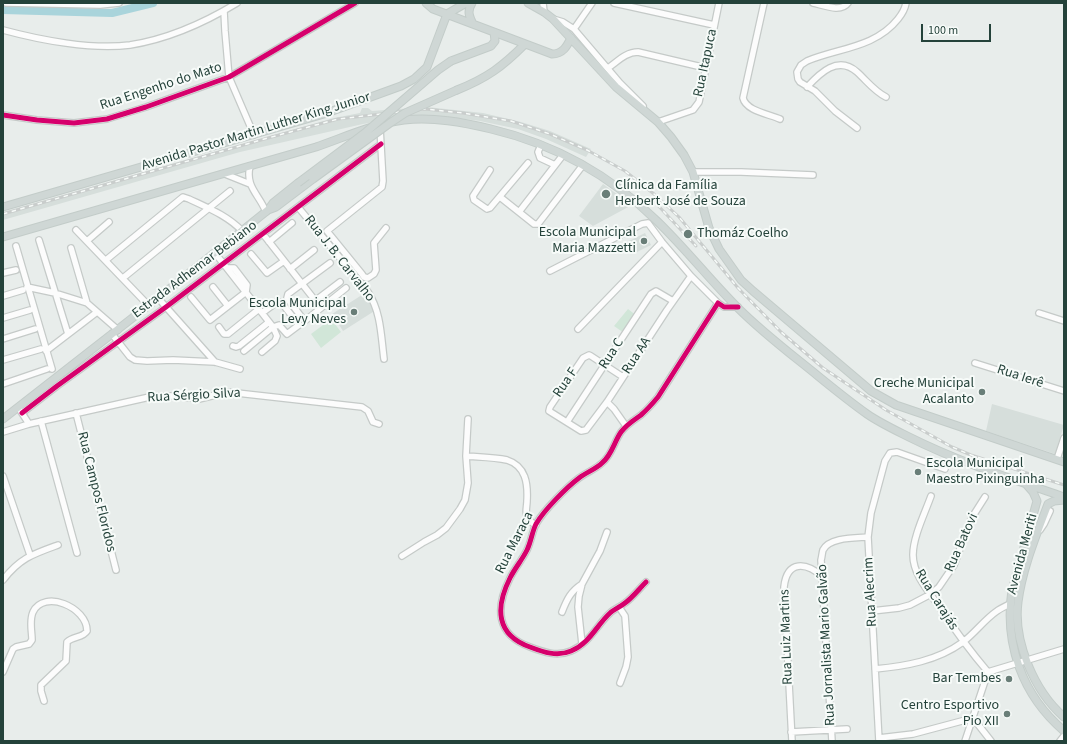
<!DOCTYPE html>
<meta charset="utf-8">
<style>
body{margin:0}
#map{position:relative;width:1067px;height:744px;overflow:hidden;background:#e8edeb;font-family:"Source Sans 3",sans-serif}
canvas{display:block}
.frame{position:absolute;inset:0;border:4px solid #24423a;pointer-events:none}
.scale{position:absolute;left:921px;top:24px;width:70px;height:18px;box-sizing:border-box;border:2px solid #24423a;border-top:0;padding-left:5px;font-size:12px;line-height:14px;white-space:nowrap;color:#24423a;-webkit-text-stroke:3px #f7fbf9;paint-order:stroke}
</style>
<div id="map">
<canvas width="1067" height="744"></canvas>
<div class="frame"></div>
<div class="scale">100 m</div>
</div>
<script>
const c = document.querySelector('canvas').getContext('2d');
c.lineJoin = 'round';
function fillPath(path, color) { c.fillStyle = color; c.fill(path, 'evenodd'); }
function strokePath(path, color, width, dash) { c.strokeStyle = color; c.lineWidth = width; c.lineCap = dash ? 'butt' : 'round'; c.setLineDash(dash || []); c.stroke(path); }
function drawText(font, color, halo, rows, align = 'center') {
  c.font = font + ' "Source Sans 3",sans-serif'; c.lineWidth = 4; c.setLineDash([]); c.textBaseline = 'middle'; c.strokeStyle = halo; c.fillStyle = color; for (const [text, x, y, turn = 0] of rows) {
    c.save(); c.translate(x, y); c.rotate((+turn || 0) * Math.PI / 180); c.textAlign = isNaN(turn) ? turn : align; if (halo) c.strokeText(text, 0, 0); c.fillText(text, 0, 0); c.restore();
  }
}
const built = new Path2D(`
 M427,107L483,113L521,122L550,131L591,149L586,157L546,139L518,129L480,121L441,116H410L363,124L240,152L3,220V212L334,118L360,113L362,108H368L372,111Z
 M603,184L632,205L593,226L579,216Z
 M645,233L651,245L633,254L627,242Z
 M365,293L376,310L343,331L332,314Z
 M992,404L1064,425L1055,454L986,431Z`);
const green = new Path2D(`
 M628,309L637,316L624,333L614,326Z
 M331,319L341,332L321,348L311,334Z`);
const river = new Path2D(`
 M3,10L112,13L153,3`);
const minor = new Path2D(`
 M6,3L100,5L119,3
 M543,3L544,12
 M614,3L714,25
 M764,3L743,98C746,111 769,114 780,119
 M813,3C823,5 841,13 848,3
 M224,11L225,31L229,77L254,135
 M553,19L563,22L574,29L620,83L643,106
 M574,29L592,3
 M3,30C40,40 92,50 130,45C168,39 204,23 237,3
 M608,68C618,61 626,52 638,52L706,68
 M807,87C820,73 838,55 857,72C867,81 874,91 886,97
 M3,115L37,120L74,123L107,119L146,107L229,77L355,3
 M658,122L693,110L699,102L719,3
 M380,128L383,181L382,187L327,231L362,274L364,277L368,278L374,274L376,270L374,243L386,228
 M857,128L835,111L815,91L800,82L798,79L797,72L801,65L807,61C838,48 875,48 898,19C902,14 905,9 906,3
 M541,145L538,152L540,158L555,165
 M250,166C245,187 259,194 266,212
 M490,170L473,196L474,200L487,209L490,208L528,163
 M693,172H741L813,175
 M225,174L250,184
 M500,197L534,224H538L583,165
 M298,207L368,292C381,312 381,335 384,359
 M519,212L563,155
 M76,230L149,306
 M263,234L321,308
 M39,240L68,334
 M87,241L109,222
 M269,242L292,223
 M16,246L52,369
 M71,248L87,303
 M215,253L273,327L277,336L275,341L262,352
 M251,254L267,273L284,261
 M106,260L183,197L189,199C208,208 228,216 242,231
 M330,263L288,294L287,298L303,319L306,320L346,288
 M290,269L314,250
 M550,271L642,224L648,223L662,242L691,276L718,303
 M3,273L16,270
 M123,278L230,191
 M27,287L55,293L87,303L118,330
 M213,287L228,306
 M3,296L23,290
 M191,297L210,320L246,292L247,285L234,268H227
 M158,298L215,362
 M315,301L340,282
 M1039,313L1064,321
 M3,318L30,310
 M219,327L224,334H228L259,309
 M578,329L662,242
 M112,334L130,357L135,360L147,361L173,360L215,362L240,369
 M3,339L35,329
 M233,346L236,347L239,346L269,322
 M46,351L97,312
 M244,351L273,327L279,325L287,334L299,325L281,302H277L262,313
 M3,360L41,349
 M975,363L1064,391
 M623,377L591,356L589,355L583,358L550,407L549,411L581,431L586,430L607,402L667,310L691,276
 M3,384L47,369
 M607,402L614,409L626,426
 M20,410L29,424
 M22,413L57,386L166,307L381,144
 M76,413L116,570
 M41,421L77,553
 M567,422L651,294L656,291L673,301
 M3,432L29,424L154,396H174L199,399L228,392L362,407L368,411L373,422L379,424
 M466,456C479,457 494,457 507,460C526,466 528,484 527,501C527,506 525,512 527,517C529,521 532,523 536,525
 M1057,459L1064,438
 M3,476L30,555
 M931,496C925,513 913,537 913,555C913,574 928,591 939,606C954,629 970,651 988,672
 M1040,530L1044,524L1050,511
 M402,556L424,542L437,535L446,528L460,509L465,500L468,483L466,456L468,419
 M3,580C20,558 33,554 58,545
 M646,582C639,589 633,597 625,603C620,607 614,609 610,613C596,626 590,643 571,651C557,657 543,652 530,647C496,635 495,608 510,578C515,568 522,560 527,550C531,542 532,532 536,524C544,510 567,487 579,478C587,472 596,469 602,463C612,455 614,442 621,432C626,425 634,420 641,415C648,409 653,403 658,397L718,303L724,307H738
 M619,607L625,616L628,657L626,667L620,683
 M872,611L899,608L910,605L931,594L939,587L954,565L971,519L985,497
 M562,612C567,599 571,591 582,584
 M582,644L578,607L579,596L582,584L600,551L607,532
 M875,669C906,666 937,661 963,642C975,633 984,620 997,611C1001,608 1006,606 1010,604
 M3,672L13,649L16,647L29,644L32,640C32,631 29,621 33,612C44,589 87,607 87,631C83,638 73,636 67,642L66,661L41,685V691L44,701
 M988,672L1064,649
 M791,732L847,729
 M879,738L913,734L973,718L991,741
 M792,741L784,587C787,560 806,562 823,577
 M832,741L821,560C822,557 822,553 823,550C829,537 856,538 868,537
 M879,741L868,537L871,513L885,461L890,453L897,452L945,469
 M965,741L988,672
 M1060,741L1064,736`);
const major = new Path2D(`
 M426,3L433,9L552,54C563,54 567,46 571,38
 M472,3C467,11 469,16 473,24
 M528,3L544,12L553,19L616,87L658,122L671,137L684,155L693,172L709,228L719,249L741,280L753,291L864,385L871,391L896,405L1064,462
 M451,61L491,46L495,41L494,32
 M457,90C487,78 502,67 525,44
 M3,207L324,114L401,86L414,79L427,67L447,14L466,3
 M268,210L273,203L298,183
 M3,237L316,147C345,137 373,124 404,120C434,117 462,122 491,129C554,144 611,176 657,221C686,249 710,280 738,308C763,333 791,354 818,376C834,389 850,402 867,414C880,423 895,430 909,437C959,462 1012,479 1064,497
 M3,419L158,298L268,210L276,207L313,179
 M1026,484L1033,492L1037,501L1012,590C1004,644 1022,695 1064,731
 M1064,500L1054,501L1048,504L1045,512C1034,541 1022,571 1018,602C1013,641 1034,691 1064,717`);
const rail = new Path2D(`
 M651,198L696,246
 M3,214L268,138L338,119L425,109L463,113L511,121L550,134L587,150L625,171L654,194L679,217L738,288L781,332L823,368L886,410L952,447L971,455L1064,485`);
const majorBridge = new Path2D(`
 M313,179L390,123L405,113L457,90
 M298,183L366,132L438,70L451,61`);
const cycleway = new Path2D(`
 M3,115L37,120L74,123L107,119L146,107L229,77L355,3
 M22,413L57,386L166,307L381,144
 M646,582C639,589 633,597 625,603C620,607 614,609 610,613C596,626 590,643 571,651C557,657 543,652 530,647C496,635 495,608 510,578C515,568 522,560 527,550C531,542 532,532 536,524C544,510 567,487 579,478C587,472 596,469 602,463C612,455 614,442 621,432C626,425 634,420 641,415C648,409 653,403 658,397L718,303L724,307H738`);
const markers = [
 [606,194,5,"#697e78"],
 [688,234,5,"#697e78"],
 [644,241,4,"#697e78"],
 [354,312,4,"#697e78"],
 [982,392,4,"#697e78"],
 [918,472,4,"#697e78"],
 [1009,679,4,"#697e78"],
 [1007,714,4,"#697e78"]
];
const streetNames = [
 ["Rua Itapuca",706,63,-78],
 ["Rua Engenho do Mato",161,87,-18],
 ["Avenida Pastor Martin Luther King Junior",256,132,-17],
 ["Rua J. B. Carvalho",339,259,52],
 ["Estrada Adhemar Bebiano",195,270,-37],
 ["Rua C",612,354,-57],
 ["Rua AA",637,356,-57],
 ["Rua Ierê",1020,377,18],
 ["Rua F",566,383,-56],
 ["Rua Sérgio Silva",194,396,-3],
 ["Rua Campos Floridos",96,492,76],
 ["Rua Maraca",515,543,-63],
 ["Rua Batovi",962,543,-66],
 ["Avenida Meriti",1023,554,-75],
 ["Rua Alecrim",871,592,-93],
 ["Rua Carajás",936,600,58],
 ["Rua Luiz Martins",787,637,-92],
 ["Rua Jornalista Mario Galvão",827,645,-93]
];
const poiNames = [
 ["Clínica da Família",615,186,"left"],
 ["Herbert José de Souza",615,202,"left"],
 ["Escola Municipal",636,233],
 ["Maria Mazzetti",636,249],
 ["Thomáz Coelho",697,234,"left"],
 ["Escola Municipal",346,304],
 ["Levy Neves",346,320],
 ["Creche Municipal",974,384],
 ["Acalanto",974,400],
 ["Escola Municipal",926,464,"left"],
 ["Maestro Pixinguinha",926,480,"left"],
 ["Bar Tembes",1001,679],
 ["Centro Esportivo",999,706],
 ["Pio XII",999,722]
];
fillPath(built, '#d6dedb');
fillPath(green, '#d1e6d8');
strokePath(river, '#a9d4db', 8);
strokePath(minor, '#c5cac8', 8);
strokePath(major, '#c3ccc9', 9);
strokePath(minor, '#fcfcfc', 5.5);
strokePath(major, '#cfd7d5', 7);
strokePath(rail, '#c9cdcc', 3);
strokePath(rail, '#f7fbf9', 1.5, [4.5]);
strokePath(majorBridge, '#c3ccc9', 9, []);
strokePath(majorBridge, '#cfd7d5', 7);
strokePath(cycleway, '#d6006c', 5);
for (const [x, y, r, color] of markers) { const dot = new Path2D(); dot.arc(x, y, r, 0, 2 * Math.PI); c.fillStyle = color; c.fill(dot); strokePath(dot, '#f7fbf9', 1.5); }
drawText('14px', '#24423a', '#f7fbf9', streetNames);
drawText('14px', '#24423a', '#f7fbf9', poiNames, 'right');
</script>
